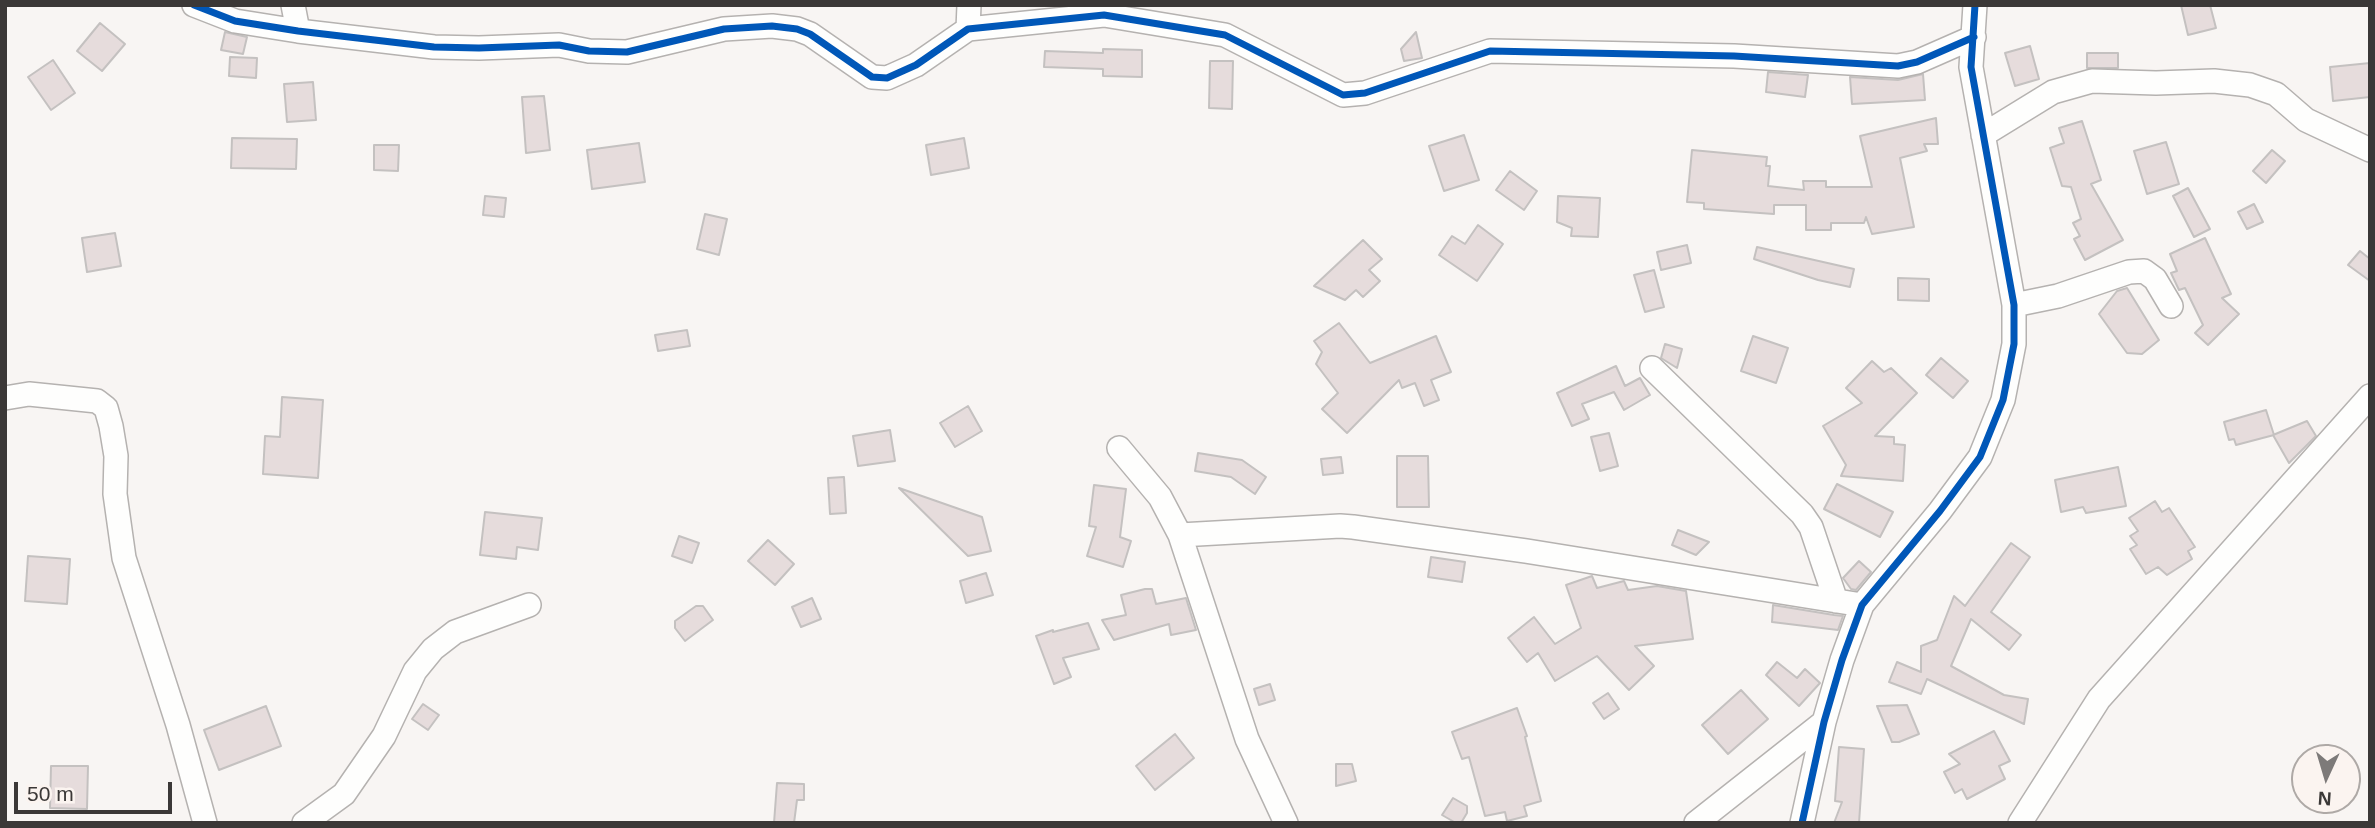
<!DOCTYPE html>
<style>
body{margin:0}
#map{position:relative;width:2375px;height:828px;overflow:hidden;background:#f8f5f3;font-family:Helvetica,sans-serif}
canvas{display:block}
.frame{position:absolute;inset:0;border:7px solid #3b3837;pointer-events:none}
.north{position:absolute;left:2291px;top:744px;width:70px;height:70px;box-sizing:border-box;background:#fbf4f0;border:2px solid #aea9a6;border-radius:50%;rotate:184deg;font-size:19px;font-weight:700;line-height:28px;text-align:center;color:#3b3837}
.north::after{content:'';display:block;margin:auto;width:24px;height:32px;background:#7d7a79;clip-path:polygon(50% 0,100% 100%,50% 72%,0 100%)}
.scale{position:absolute;left:14px;top:782px;width:158px;height:32px;box-sizing:border-box;border:4px solid #3b3837;border-top:0;padding-left:9px;font-size:21px;line-height:24px;white-space:nowrap;color:#3b3837;-webkit-text-stroke:5px #fbf4f0;paint-order:stroke}
</style>
<div id="map">
<canvas width="2375" height="828"></canvas>
<div class="frame"></div>
<div class="north">N</div>
<div class="scale">50 m</div>
</div>
<script>
const c = document.querySelector('canvas').getContext('2d');
c.lineJoin = 'round';
function fillPath(path, color) { c.fillStyle = color; c.fill(path, 'evenodd'); }
function strokePath(path, color, width, dash) { c.strokeStyle = color; c.lineWidth = width; c.lineCap = dash ? 'butt' : 'round'; c.setLineDash(dash || []); c.stroke(path); }
const building = new Path2D(`
 M2181,5H2210L2216,28L2188,35Z
 M100,23L125,44L102,71L77,51Z
 M225,32L247,37L243,54L221,50Z
 M1416,32L1422,58L1404,61L1401,49Z
 M2030,46L2039,79L2015,86L2005,53Z
 M1103,49L1142,50V77L1103,76V69L1044,67L1045,51L1103,53Z
 M2087,53H2118V68H2087Z
 M230,57L257,58L256,78L229,76Z
 M53,60L75,93L51,110L28,77Z
 M1210,61H1233L1232,109L1209,108Z
 M2370,63V97L2333,101L2330,67Z
 M1768,72L1808,75L1805,97L1766,92Z
 M1923,74L1925,100L1852,104L1850,77L1898,80Z
 M313,82L316,120L287,122L284,84Z
 M544,96L550,150L526,153L522,97Z
 M1936,118L1938,144H1924L1927,151L1900,158L1914,227L1872,234L1866,217L1864,223H1831V230H1806V205H1774V214L1704,209V203L1687,202L1692,150L1767,157L1766,166H1770L1768,186L1804,190L1803,181H1826V187H1872L1860,136Z
 M2082,121L2101,180L2091,184L2123,240L2085,260L2074,239L2080,236L2073,223L2081,219L2071,187L2062,186L2050,148L2064,143L2059,128Z
 M1464,135L1479,180L1444,191L1429,146Z
 M232,138L297,139L296,169L231,168Z
 M964,138L969,168L931,175L926,145Z
 M2166,142L2179,184L2147,194L2134,151Z
 M639,143L645,182L592,189L587,150Z
 M374,145H399L398,171L374,170Z
 M2272,150L2285,161L2266,183L2253,171Z
 M1510,171L1537,191L1524,210L1496,190Z
 M2188,188L2210,229L2194,237L2173,196Z
 M485,196L506,198L504,217L483,215Z
 M1558,196L1600,198L1598,237L1571,236L1572,228L1557,222Z
 M2254,204L2263,222L2247,229L2238,212Z
 M705,214L727,219L719,255L697,249Z
 M1478,225L1503,244L1477,281L1439,255L1452,236L1465,244Z
 M115,233L121,266L87,272L82,238Z
 M2205,238L2231,294L2222,298L2239,314L2208,345L2195,333L2203,325L2185,288L2179,290L2171,273L2177,271L2170,254Z
 M1363,240L1382,259L1369,270L1380,281L1363,297L1356,290L1345,300L1314,286Z
 M1687,245L1691,263L1661,270L1657,252Z
 M1757,247L1854,269L1850,287L1818,280L1754,259Z
 M2360,251L2370,259V281L2348,265Z
 M1654,270L1664,307L1645,312L1634,275Z
 M1898,278L1929,279V301L1898,300Z
 M2127,288L2159,340L2142,354L2127,353L2099,314L2117,291Z
 M1339,323L1370,363L1436,336L1451,372L1431,380L1439,400L1424,406L1415,383L1402,388L1399,380L1347,433L1322,409L1338,393L1316,364L1322,352L1314,341Z
 M687,330L690,346L658,351L655,335Z
 M1753,336L1788,348L1776,383L1741,371Z
 M1665,344L1682,349L1677,368L1661,358Z
 M1941,358L1968,381L1953,398L1926,375Z
 M1872,361L1884,372L1891,368L1917,393L1875,436L1894,437V444L1905,445L1903,481L1841,476L1846,465L1823,426L1862,403L1846,388Z
 M1616,366L1625,386L1640,378L1650,395L1624,410L1614,392L1582,404L1589,419L1572,426L1557,393Z
 M282,397L323,400L318,478L263,474L265,436L280,437Z
 M968,406L982,431L955,447L940,423Z
 M2266,410L2274,435L2236,445L2234,439L2229,440L2224,422Z
 M2307,421L2316,436L2289,463L2273,435Z
 M890,430L895,461L858,466L853,436Z
 M1609,433L1618,466L1600,471L1591,437Z
 M1198,453L1242,460L1266,477L1255,494L1231,477L1195,471Z
 M1397,456H1428L1429,507H1397Z
 M1341,457L1343,473L1323,475L1321,459Z
 M2118,467L2126,506L2086,513L2083,507L2061,512L2055,480Z
 M844,477L846,513L830,514L828,478Z
 M1837,484L1893,512L1880,537L1824,509Z
 M1094,485L1126,489L1120,537L1131,541L1123,567L1087,556L1096,527L1089,526Z
 M899,488L982,517L991,551L968,556Z
 M2155,501L2162,512L2169,508L2195,547L2188,551L2192,559L2167,575L2158,567L2146,574L2130,549L2137,545L2130,536L2138,531L2129,518Z
 M485,512L542,518L538,550L517,547L516,559L480,555Z
 M1678,530L1709,542L1696,555L1672,545Z
 M679,536L699,543L692,563L672,556Z
 M768,540L794,564L775,585L748,561Z
 M2011,543L2030,557L1991,612L2021,635L2009,650L1971,619L1951,666L2004,695L2028,699L2024,724L1927,679L1921,694L1889,682L1897,662L1921,672V646L1937,640L1954,596L1965,606Z
 M28,556L70,559L67,604L25,601Z
 M1431,557L1465,562L1462,582L1428,577Z
 M1859,561L1871,572L1856,590L1851,589L1843,578Z
 M986,573L993,595L966,603L960,581Z
 M1592,576L1597,588L1624,581L1628,590L1657,586L1686,591L1693,639L1635,646L1654,666L1629,690L1597,656L1555,681L1538,653L1527,662L1508,638L1534,617L1555,644L1581,628L1566,585Z
 M1145,589H1152L1156,604L1186,598L1196,630L1171,635L1169,624L1114,640L1102,620L1126,615L1121,595Z
 M812,598L821,619L801,627L792,607Z
 M1773,605L1834,615L1843,616L1838,630L1772,622Z
 M696,606H703L713,620L685,641L675,628V621Z
 M1088,623L1099,649L1063,658L1071,677L1054,684L1036,636L1053,630V632Z
 M1777,662L1797,678L1805,669L1820,683L1799,706L1766,675Z
 M1270,684L1275,700L1259,705L1254,689Z
 M1741,690L1768,719L1728,754L1702,725Z
 M1608,693L1619,709L1604,719L1593,703Z
 M423,704L439,715L428,730L412,719Z
 M1907,705L1919,734L1899,742H1892L1877,706Z
 M266,706L281,746L219,770L204,730Z
 M1517,708L1527,736L1525,737L1541,801L1524,806L1527,816L1507,821L1505,812L1485,816L1469,757L1462,759L1452,732Z
 M1994,731L2010,761L1999,766L2005,779L1967,799L1962,789L1955,793L1944,772L1960,764L1949,754Z
 M1175,734L1194,758L1155,790L1136,766Z
 M1839,747L1864,749L1859,823H1834L1842,802L1835,801Z
 M1336,764H1352L1356,781L1336,786Z
 M51,766H88L87,809L50,808Z
 M777,783L804,784V800H797L794,823H774Z
 M1453,798L1467,806V813L1461,823H1456L1442,815Z`);
const street = new Path2D(`
 M194,5L235,21L298,31L434,47L479,48L559,45L589,51L627,52L724,29L772,26L797,29L810,34L872,77L887,78L916,65L968,29L1104,15L1225,35L1343,95L1365,93L1490,51L1734,56L1898,66L1917,62L1974,37
 M293,5L298,31
 M968,29L969,5
 M1983,135L2053,92L2092,81L2156,83L2214,81L2250,85L2276,94L2306,120L2370,150
 M2014,305L2058,296L2129,272L2144,271L2155,279L2171,306
 M1652,368L1802,514L1811,527L1836,601
 M5,398L29,394L97,401L106,408L111,426L116,456L115,494L124,558L178,725L205,823
 M1119,448L1160,497L1180,535L1247,739L1286,823
 M1180,535L1340,526L1353,527L1526,551L1862,605
 M304,823L344,794L384,736L415,671L433,649L455,632L529,605
 M1696,823L1824,722
 M1802,823L1824,722L1842,660L1862,605L1940,511L1980,457L2003,400L2014,344V305L1971,67L1975,5
 M2020,823L2099,699L2370,396`);
const cycleway = new Path2D(`
 M194,5L235,21L298,31L434,47L479,48L559,45L589,51L627,52L724,29L772,26L797,29L810,34L872,77L887,78L916,65L968,29L1104,15L1225,35L1343,95L1365,93L1490,51L1734,56L1898,66L1917,62L1974,37
 M1802,823L1824,722L1842,660L1862,605L1940,511L1980,457L2003,400L2014,344V305L1971,67L1975,5`);
fillPath(building, '#e6dcdc');
strokePath(building, '#c4c1c0', 2);
strokePath(street, '#b5b2b0', 26);
strokePath(street, '#fefefd', 23);
strokePath(cycleway, '#0057b8', 7);
</script>
